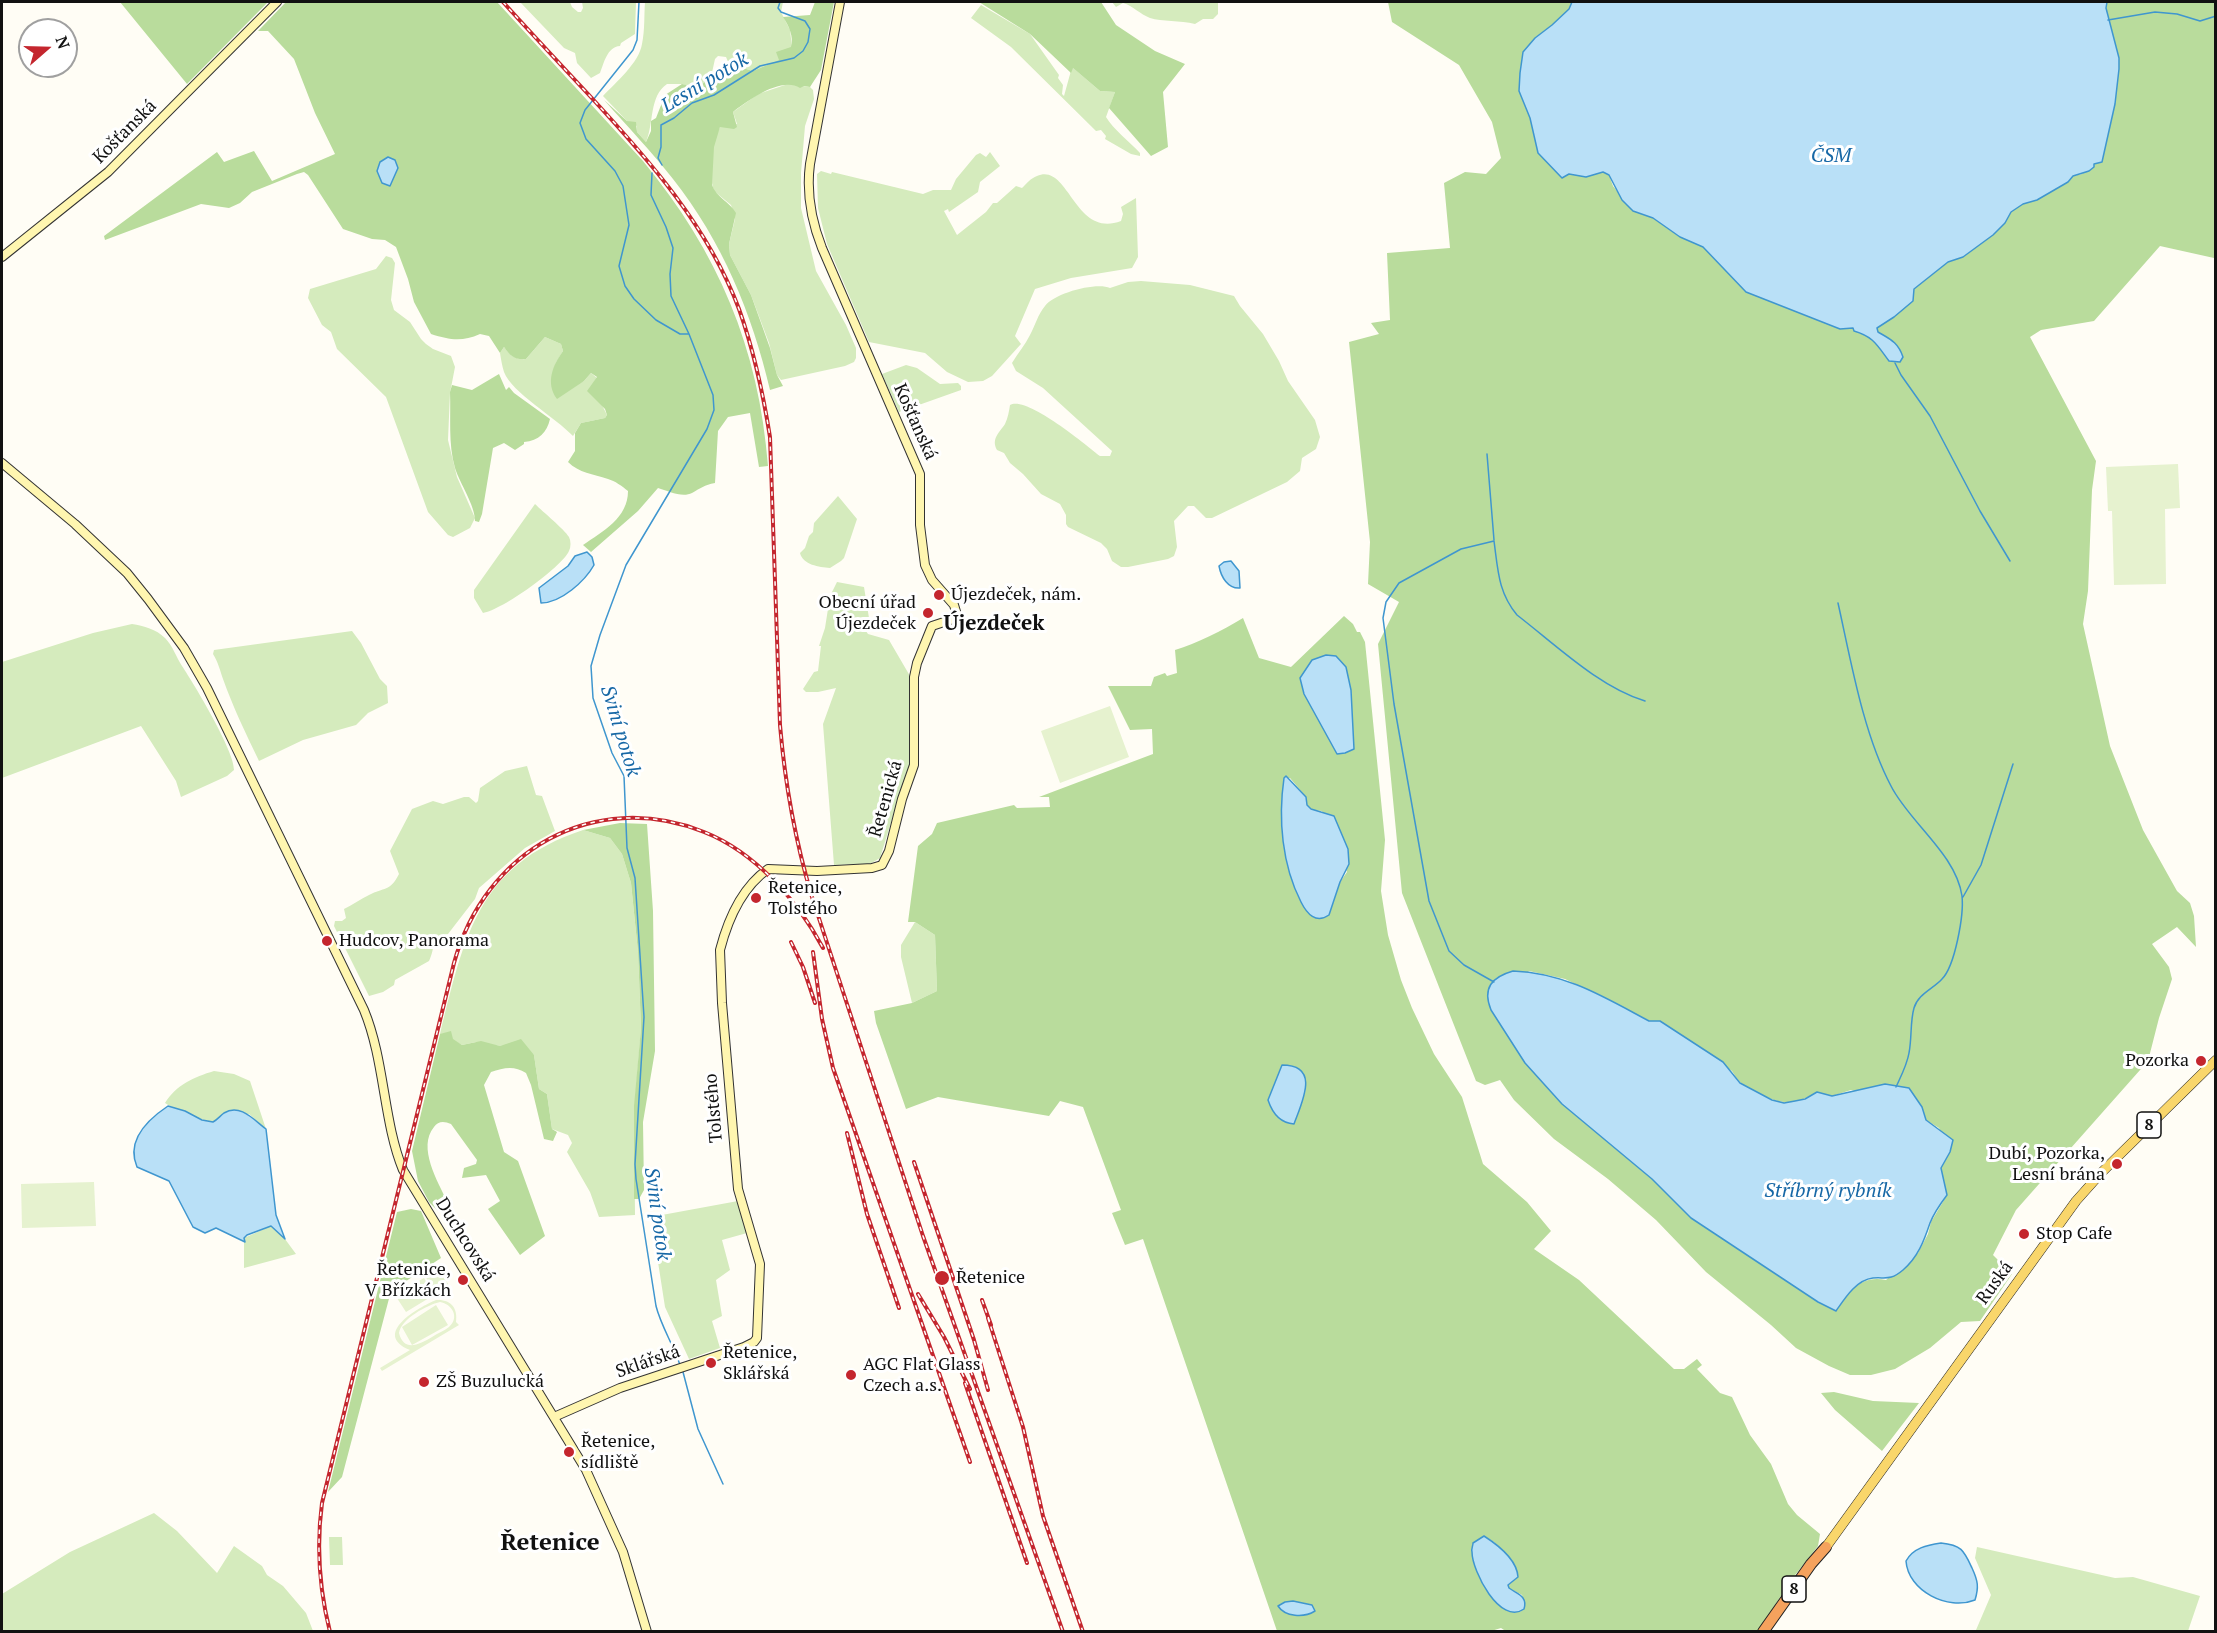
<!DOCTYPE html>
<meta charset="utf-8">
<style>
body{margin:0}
#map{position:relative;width:2217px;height:1633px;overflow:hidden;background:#fffdf5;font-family:"PT Serif",serif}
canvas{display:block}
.frame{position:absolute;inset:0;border:3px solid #111;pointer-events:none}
.north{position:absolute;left:18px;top:18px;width:60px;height:60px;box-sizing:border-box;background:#fff;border:2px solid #a0a0a0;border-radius:50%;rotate:70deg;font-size:16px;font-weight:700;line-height:24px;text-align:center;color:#111}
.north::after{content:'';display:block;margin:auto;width:21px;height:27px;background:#c4262e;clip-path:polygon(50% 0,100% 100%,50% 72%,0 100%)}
</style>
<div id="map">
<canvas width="2217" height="1633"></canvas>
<div class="frame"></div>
<div class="north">N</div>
</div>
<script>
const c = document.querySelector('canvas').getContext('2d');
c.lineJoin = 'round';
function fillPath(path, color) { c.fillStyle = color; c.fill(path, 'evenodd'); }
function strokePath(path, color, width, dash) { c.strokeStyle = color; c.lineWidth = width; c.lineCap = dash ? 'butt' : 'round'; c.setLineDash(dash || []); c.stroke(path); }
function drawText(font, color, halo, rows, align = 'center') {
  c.font = font + ' "PT Serif",serif'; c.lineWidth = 6; c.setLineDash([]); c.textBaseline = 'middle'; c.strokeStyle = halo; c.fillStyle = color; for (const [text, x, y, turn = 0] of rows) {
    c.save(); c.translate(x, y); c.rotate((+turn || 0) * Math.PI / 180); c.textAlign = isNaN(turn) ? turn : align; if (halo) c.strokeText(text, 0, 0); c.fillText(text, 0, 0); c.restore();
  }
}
const green = new Path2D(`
 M520,2H570L572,7L578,12H581L583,8L582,2H636L635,34L621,43L620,46C607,47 604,63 600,73L591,78L577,63L575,53L564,48Z
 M645,2H783L781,12L790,30L792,47L780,60L753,71L729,64L726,57L718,56L715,59L711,77L697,88L681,84H667C649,96 654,124 646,142L637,132V126L627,121L603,96C616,82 639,63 642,44C645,30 644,15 645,2Z
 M1112,2H1218V14L1213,19H1203L1195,24C1180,20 1162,22 1150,18C1140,14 1133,6 1123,3L1116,7Z
 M981,5L1030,34L1059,75L1058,78L1063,85L1062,94L1064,96L1072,67L1100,91L1115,92L1106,117C1113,129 1130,142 1140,153V156L1131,154L1105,139L1106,136L1101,130L1096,131L1011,47L971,18Z
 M788,84L810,87L813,90L814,99L805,126L801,173V208L816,271L846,325L856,348V358L854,362L845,366L781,380L777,375L769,343L751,295L730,255L729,244L735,219L731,205L714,191C708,173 712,143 720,127L737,124L733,112L758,94Z
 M990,152L1000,166L980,182L978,192L949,212L948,209L944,211L957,235L986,212L993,203H997L1016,186L1022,188C1026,184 1031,178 1037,176C1069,162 1074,239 1121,221L1123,214L1121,207L1136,198L1138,257L1132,268L1071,278L1035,289L1015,336L1021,344L992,376L983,381L968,382L947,372L925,353L869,342L827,244L818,208L817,174L821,171L831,174L832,172L923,194L933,190H951L956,179L976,155L980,153L986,157Z
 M386,256L392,258L395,263L391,300L394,310L410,322L421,339L426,344L433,349L451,356L455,367L450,393L448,440L457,477L475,518L470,528L453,537L448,535L428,512L386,397L337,349L331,332L322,325L308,298L310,289L376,269Z
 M1141,281L1190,285L1234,296L1240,306L1263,334L1279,361L1288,381L1315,420L1320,437L1316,449L1302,458L1300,471L1287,482L1212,518H1206L1194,506H1188L1174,521L1177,547L1174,556L1168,559L1128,567H1121L1112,561L1107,549L1101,543L1068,527L1066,524V515L1060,504L1041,494L1023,474L1010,463L1004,453L997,450C991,439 999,433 1005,424C1008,418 1009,411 1010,405C1026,395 1085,444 1100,456H1110L1112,451L1043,388L1016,371L1012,363C1018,353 1025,345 1030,335C1035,326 1038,314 1045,306C1055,293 1096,282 1110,288L1128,282Z
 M545,337L561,344L563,351C553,366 550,376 554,394L584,381L591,373L597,378L602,405L607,415L605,418L581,423L573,436C555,417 512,393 504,372C502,366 501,359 500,353L504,347C510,355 515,360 526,359Z
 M906,365L917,368L940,384L958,383L961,386V390L899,412L882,374Z
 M838,496L857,519L844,558L841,561L830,568C819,567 803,565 800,553L805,548L809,536L813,532L814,523Z
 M535,504C543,512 564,529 569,537C571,541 571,547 569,551C561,568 502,610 483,613L474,598V590Z
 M837,582L864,587L869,618L861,624L868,634L889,640L910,676V766L903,784L880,858L870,864L834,865L823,724L836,688L818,692H806L803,689L814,672L818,671L821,646H819L825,628L830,596Z
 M132,624C144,626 156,629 165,638C173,646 176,657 182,666C194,684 235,752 234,770L227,776L181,797L176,781L141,726L2,778V662L93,633Z
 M352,631L361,643L380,679L387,686L388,703L368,713L356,725L303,740L259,761C246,734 233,707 223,679C220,670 218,662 213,654L214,650Z
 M527,766L536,795L542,796L555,831L525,848L479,888L475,899L448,934C430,938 436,947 429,961L395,980L394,985L383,992L369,996L334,926L335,921H342L346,918L344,909C352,905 361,899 369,895C384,887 390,892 399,874L390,851L412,809L433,801L443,804L464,797H469L476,803L478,801L480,788L505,771Z
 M583,830L610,838L622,854L631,883L638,952L641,1028L634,1114L635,1215L599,1217L590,1192L567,1152L572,1143L568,1135L552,1129L547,1094L539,1089L534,1055L508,1045L500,1046L476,1042L462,1045L440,1034C464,938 477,865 583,830Z
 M915,922L935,935L937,991L912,1003L901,957V945Z
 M214,1071L234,1074L250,1081L266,1129L249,1114H223L213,1123C205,1121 170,1107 165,1103C176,1085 194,1077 214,1071Z
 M738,1201L747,1233L722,1240L730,1270L716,1280L722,1316L712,1321L720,1348L689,1359L665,1307L651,1217Z
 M271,1226L285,1239L296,1254L244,1268V1238Z
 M154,1513L177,1531L217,1573L234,1546L262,1566L267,1575L283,1586L306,1613L313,1631H3L2,1629V1594L70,1552Z
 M329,1537H342L343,1565H330Z
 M1977,1547L2115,1578L2133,1577L2200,1596L2188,1631H1977L1976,1630L1991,1595L1975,1558Z`);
const forest = new Path2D(`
 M120,2H268L187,84Z
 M286,2H497L643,161C718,252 759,348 768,466L759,467L750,413L728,417L718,431L715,483C704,485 701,488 692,493C682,498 668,491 658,488L638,511L591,552L583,545C603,531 628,518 628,491C622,486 615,481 608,479C593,474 579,473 568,462L575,451V433L581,423L605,418L607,415L605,409L587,391L597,377L591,373L584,381L557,399C545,383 553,365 563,351L561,344L545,337L526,359C515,360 510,356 504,347L500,353L489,336L480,334C462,342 450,340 431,334L414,302L408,279L396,247L385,240L372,239L343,229L308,175L304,172L297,174L252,192L240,203L229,208L201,204L105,240L104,236L217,152L224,162L254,151L272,181L335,154L315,113L294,59L268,31H258Z
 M815,2H834L821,70L810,87L804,86L800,88C782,76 748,100 733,112L737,127L734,129L720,127L714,147L712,185C716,197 730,202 736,213L729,244L730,255L751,295L770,348L777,375L783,386L770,390C752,313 722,241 673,179C652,152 627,126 604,100L627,121L636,122L637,132L646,142L651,131V121L656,118L665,95L682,84L697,88L711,77L712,72L729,62V64L753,71L779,60L776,52L791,47C794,37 789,26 783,17L810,15Z
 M979,2H1101L1116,25L1155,51L1185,64L1163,92L1168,147L1151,156L1109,108L1115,92L1100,91L1073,68L1071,73L1030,34Z
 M1388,2H1572L1569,9L1552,25L1535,38L1523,52L1520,73L1519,91L1530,118L1538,153L1562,178L1569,174L1586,177L1603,171L1609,175L1613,186L1633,211L1653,218L1680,237L1703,247L1746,292L1840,329L1854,328V331C1870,336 1873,339 1890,339L1878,332L1877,328L1914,289L1948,262L1963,257L2005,223L2011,212L2023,203L2037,200L2068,182L2073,176L2082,174L2094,164L2102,162L2115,104L2119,69V58L2106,8L2107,2H2215L2216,250L2214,258L2160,246L2094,321L2041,330L2030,337L2096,461L2092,490L2088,591L2083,624L2110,746L2143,830L2177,891L2190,903L2194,916L2196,947L2177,927L2152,944L2169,967L2172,979L2159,1018L2148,1061L2016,1210L1993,1255L2012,1274L1980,1321L1961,1322L1930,1348L1895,1369L1871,1375H1850L1829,1366L1796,1348L1771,1325L1706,1272L1656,1220L1608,1179L1554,1139L1514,1100L1500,1080L1485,1085L1476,1081L1402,893L1378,644L1399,602L1368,584L1370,542L1349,342L1379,334L1371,323L1390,320L1387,253L1450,248L1444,183L1465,172L1486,174L1501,158L1492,122L1459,65L1392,22ZM1529,971L1565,979L1650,1021H1660L1732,1071C1740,1084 1743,1085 1756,1092C1781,1105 1793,1106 1817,1092L1832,1096L1851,1090L1922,1107L1926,1120L1939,1128L1950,1152L1941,1168L1947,1195L1931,1222L1928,1234L1918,1253L1886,1280C1859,1275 1850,1292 1836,1311L1818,1302L1691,1218L1652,1179L1562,1104L1526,1063L1491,1010Z
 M499,374L506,390L509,387L514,393L550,419C547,432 539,441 524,442V444L515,450L504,443L493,448L482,514L479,522L475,521C475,505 460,484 455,468C448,444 451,417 450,392L452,385L472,390Z
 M1344,616L1353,624L1357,632H1360L1365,642L1385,840L1381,891L1388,935L1401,980L1412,1008L1434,1054L1462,1097L1483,1164L1527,1202L1551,1231L1534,1249L1579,1280L1674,1369H1684L1697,1359L1702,1365L1697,1369L1720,1393L1732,1397L1750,1435L1771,1464L1788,1504L1797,1515L1820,1534L1818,1546L1792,1579L1758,1631L1507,1632L1501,1628L1488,1632L1277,1631L1143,1239L1125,1245L1112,1213L1121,1210L1083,1107L1060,1101L1049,1116L938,1097L906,1109L876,1023L874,1011L912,1003L937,991L935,935L915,922H908L918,846L932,834L937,823L1014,805L1017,808L1050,807L1049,797H1039L1153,754L1152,729L1130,730L1108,686H1151L1154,677L1165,673L1167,676L1177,673L1175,650C1197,643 1222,631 1243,618L1259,658L1291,667ZM1284,778H1290L1306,797L1307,805L1311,810L1322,811L1347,872L1340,882L1329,915L1284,845L1282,802ZM1282,1065L1300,1069L1306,1082L1305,1094L1268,1100ZM1484,1536L1494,1542L1515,1565L1516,1579L1508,1585L1509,1588L1522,1595L1525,1605L1520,1612Z
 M620,823L647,824L653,911L655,1051L643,1122L644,1190L639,1199H634V1106L641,1028L638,952L631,883L622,854L610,838L583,830Z
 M451,1031L453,1039L462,1045L481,1041L500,1046L521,1039L534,1055L539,1089L547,1094L552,1129L557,1132L553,1141L544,1139L531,1085L526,1073C514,1065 503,1068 491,1072L484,1085L504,1152L518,1161L545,1236L520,1255L488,1209L500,1201L486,1175L462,1178L464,1168L476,1164L477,1160L451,1124C444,1121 438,1121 434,1127C417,1147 438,1182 447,1201L438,1211L429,1202L418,1181L412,1151L440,1034Z
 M411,1209L421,1211L441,1258L391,1291L342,1477L328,1492L397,1212Z
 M1834,1392L1873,1401L1919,1403L1882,1451L1835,1410L1821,1393Z`);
const pitch = new Path2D(`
 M2178,464L2180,508L2165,509L2166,584L2114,585L2112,511H2108L2106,467Z
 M1110,706L1129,757L1060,783L1041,731Z
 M94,1182L96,1226L22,1228L21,1184Z
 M433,1265L437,1266L450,1287L449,1291L441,1296L436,1294L424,1274L425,1270Z
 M424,1278L434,1295L406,1312L395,1295Z
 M436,1300C451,1299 458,1308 456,1322L459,1325L382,1371L380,1368L410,1350C371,1334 419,1307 436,1300ZM440,1302C452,1304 460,1317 449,1327C444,1331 438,1333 432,1337C420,1344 404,1353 399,1333C401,1319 427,1305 440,1302Z
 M436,1305L448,1325L412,1345L402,1327Z`);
const water = new Path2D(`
 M1572,2H2107L2106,8L2119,58V69L2115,104L2102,162L2094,164V167L2089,171L2073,176L2068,182L2037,200L2023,204L2011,212L2005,223L1993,235L1963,257L1948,262L1914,289L1913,301L1894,317L1877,328L1878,332C1890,339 1898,342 1903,357L1900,362L1889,361C1877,345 1874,337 1854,331L1853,328L1840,329L1746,292L1703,247L1680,237L1653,218L1633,211L1622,200L1609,175L1603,172L1586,177L1569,174L1562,178L1538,153L1530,118L1519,91L1520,73L1523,52L1535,38L1552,25L1569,9Z
 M388,157L395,160L398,168L390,186L382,183L377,171L380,162Z
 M587,552L592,557L594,565C585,581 561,603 541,603L539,588L568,566L575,556Z
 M1231,561L1239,571L1240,588C1228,589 1221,577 1219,566L1224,562Z
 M1326,655L1336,656L1346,667L1351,690L1354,749L1345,753L1337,754L1304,694L1300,678L1312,660Z
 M1286,776L1306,797L1307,805L1311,809L1334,816L1348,849L1349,864L1340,882L1329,915C1316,924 1307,914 1301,902C1282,865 1278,819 1284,778Z
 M1513,971C1566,973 1604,997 1649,1021H1660L1723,1062L1740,1083L1772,1100L1784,1103L1795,1101L1805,1099L1817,1092L1832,1096L1885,1084L1909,1088L1922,1107L1926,1120L1953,1140L1950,1152L1941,1168L1947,1195C1941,1203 1934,1213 1930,1223C1924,1241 1918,1257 1903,1270C1890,1281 1886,1277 1873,1278C1856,1280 1845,1298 1836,1311L1818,1302L1691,1218L1652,1179L1562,1104L1525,1063L1491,1010C1482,988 1492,977 1513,971Z
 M1282,1065C1321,1065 1302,1102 1294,1124C1279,1123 1272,1112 1268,1100Z
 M168,1106L185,1111L202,1120L213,1122C217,1120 220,1116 224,1113C240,1103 254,1120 266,1129L276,1215L285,1239L271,1226L247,1235L244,1238L245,1242L216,1228L205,1233L193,1227L169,1181L137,1167C126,1141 147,1120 168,1106Z
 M1484,1536C1498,1545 1517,1559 1518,1577L1508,1585L1509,1588C1517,1594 1528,1596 1524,1609C1500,1626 1472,1571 1472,1552C1471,1549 1473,1546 1473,1543Z
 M1941,1543C1962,1545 1964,1551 1972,1568C1978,1581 1979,1587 1975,1600C1948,1611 1908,1591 1906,1561C1913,1548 1927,1545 1941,1543Z
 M1293,1601L1312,1605L1315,1611C1304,1618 1285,1617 1278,1606L1285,1602Z`);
const stream = new Path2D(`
 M639,2L637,40L633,50L585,110L580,123L586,139L615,171L623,186L629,225L619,266L625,286L634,299L656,320L680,334H688
 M2108,20L2155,12L2177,14L2200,21L2216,16
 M662,165L658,158L661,147V125L674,118L692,103L714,95L760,66L794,58L803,51L808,42L810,29L805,21L781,12L778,8L780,2
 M652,173L651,195L666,227L673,248L670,274L671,296L689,334L713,395L714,410L707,429L626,565L600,635L591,666L593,698L612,753L624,776L627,848L635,878L644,1017L635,1164L636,1179L656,1306C661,1326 673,1344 680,1365
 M1895,363L1901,375L1930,416L1980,511L2010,561
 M1487,454L1494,540
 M1838,603C1851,661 1863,733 1891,786C1909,822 1956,854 1962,896C1964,915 1955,966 1942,979C1933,989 1918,994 1914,1008C1910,1022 1912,1038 1909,1053C1907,1065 1901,1076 1896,1087
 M1963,897L1981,865L2013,764
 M1494,982L1464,965L1449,951L1429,901L1394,704L1383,618L1386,602L1399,583L1461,549L1494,541C1498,570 1498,592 1517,615C1556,645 1599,687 1645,701
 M683,1372L698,1429L723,1484`);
const secondary = new Path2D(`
 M2,257L108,172L277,2
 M2,463L75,524L127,573L148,599L184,648L207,688L364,1010C385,1061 383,1121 403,1170L586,1470L623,1552L647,1632
 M554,1417L620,1388L744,1347L754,1342L757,1338L760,1264L738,1189L722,1003L720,950C728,919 741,888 768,869L817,871L872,868L882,865L889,851L902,799L914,765V677L917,663L932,626L953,619L957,615L954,605L932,580L925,565L920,525V474L822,248C811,220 806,194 810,164L840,2`);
const primary = new Path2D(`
 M1826,1547L2076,1201L2101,1173L2216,1060`);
const highway = new Path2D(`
 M1763,1632L1811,1564L1826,1547`);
const rail = new Path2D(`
 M503,2C531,33 560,64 589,95C648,159 708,226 739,309C754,351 763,393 770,437L780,725C785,784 795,840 812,897L923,1236L1063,1632
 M791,942L803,967L815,1003
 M813,952L822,1019L833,1068L970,1462
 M847,1133L867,1214L899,1308
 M914,1162L974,1340L988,1390
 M918,1294L944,1337L970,1389
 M982,1300L991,1325
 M988,1318L1023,1427L1043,1516L1083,1632
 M965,1383L1027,1563
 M330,1632C319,1588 316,1548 322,1503L454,963C485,851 593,788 704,832C755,852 798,901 823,948`);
const markers = [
 [939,595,6,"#c4262e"],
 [928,613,6,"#c4262e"],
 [756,898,6,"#c4262e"],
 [327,941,6,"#c4262e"],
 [2201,1061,6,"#c4262e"],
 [2117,1164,6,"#c4262e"],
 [2024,1234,6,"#c4262e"],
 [942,1278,8,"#c4262e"],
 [463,1280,6,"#c4262e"],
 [711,1363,6,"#c4262e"],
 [851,1375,6,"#c4262e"],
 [424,1382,6,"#c4262e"],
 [569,1452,6,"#c4262e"]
];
const shields = [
 [2149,1125,24],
 [1794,1589,24]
];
const shieldNames = [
 ["8",2149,1125],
 ["8",1794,1589]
];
const streetNames = [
 ["Košťanská",125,132,-45],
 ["Košťanská",915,422,66],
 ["Řetenická",886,799,-74],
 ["Tolstého",714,1108,-95],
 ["Duchcovská",465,1240,58],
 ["Ruská",1995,1283,-54],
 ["Sklářská",648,1362,-19]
];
const poiNames = [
 ["Újezdeček, nám.",951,595],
 ["Obecní úřad",916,603,"right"],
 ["Újezdeček",916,624,"right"],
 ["Řetenice,",768,888],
 ["Tolstého",768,909],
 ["Hudcov, Panorama",339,941],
 ["Pozorka",2189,1061,"right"],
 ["Dubí, Pozorka,",2105,1154,"right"],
 ["Lesní brána",2105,1175,"right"],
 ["Stop Cafe",2036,1234],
 ["Řetenice,",451,1270,"right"],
 ["V Břízkách",451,1291,"right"],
 ["Řetenice",956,1278],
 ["Řetenice,",723,1353],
 ["Sklářská",723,1374],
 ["AGC Flat Glass",863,1365],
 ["Czech a.s.",863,1386],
 ["ZŠ Buzulucká",436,1382],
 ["Řetenice,",581,1442],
 ["sídliště",581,1463]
];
const waterNames = [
 ["Lesní potok",705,83,-31],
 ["ČSM",1831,156],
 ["Sviní potok",620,731,73],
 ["Stříbrný rybník",1828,1191],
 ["Sviní potok",657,1214,82]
];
const quarterNames = [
 ["Újezdeček",994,624]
];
const districtNames = [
 ["Řetenice",550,1543]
];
fillPath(green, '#d5ebbd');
fillPath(forest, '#b9dc9c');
fillPath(pitch, '#e6f2cf');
fillPath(water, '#b9e0f7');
strokePath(water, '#3f96cf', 1.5);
strokePath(stream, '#3f96cf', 1.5);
strokePath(secondary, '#333', 10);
strokePath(primary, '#222', 10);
strokePath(highway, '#222', 12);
strokePath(secondary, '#fff6b0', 8);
strokePath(primary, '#f9d66b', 9);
strokePath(highway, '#f5a25d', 10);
strokePath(rail, '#c4262e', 4);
strokePath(rail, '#fff', 1.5, [4.5]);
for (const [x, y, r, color] of markers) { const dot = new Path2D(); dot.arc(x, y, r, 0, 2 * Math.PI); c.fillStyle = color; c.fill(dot); strokePath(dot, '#fff', 2); }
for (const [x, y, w] of shields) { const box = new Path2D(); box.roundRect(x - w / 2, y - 13, w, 26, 4.5); c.fillStyle = '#fff'; c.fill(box); strokePath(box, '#111', 1.5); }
drawText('bold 16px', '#111', null, shieldNames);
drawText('18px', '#111', '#fff', streetNames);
drawText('18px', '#111', '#fff', poiNames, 'left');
drawText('italic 20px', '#1768a6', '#fff', waterNames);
drawText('bold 21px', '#111', '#fff', quarterNames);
drawText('bold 24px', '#111', '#fff', districtNames);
</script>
